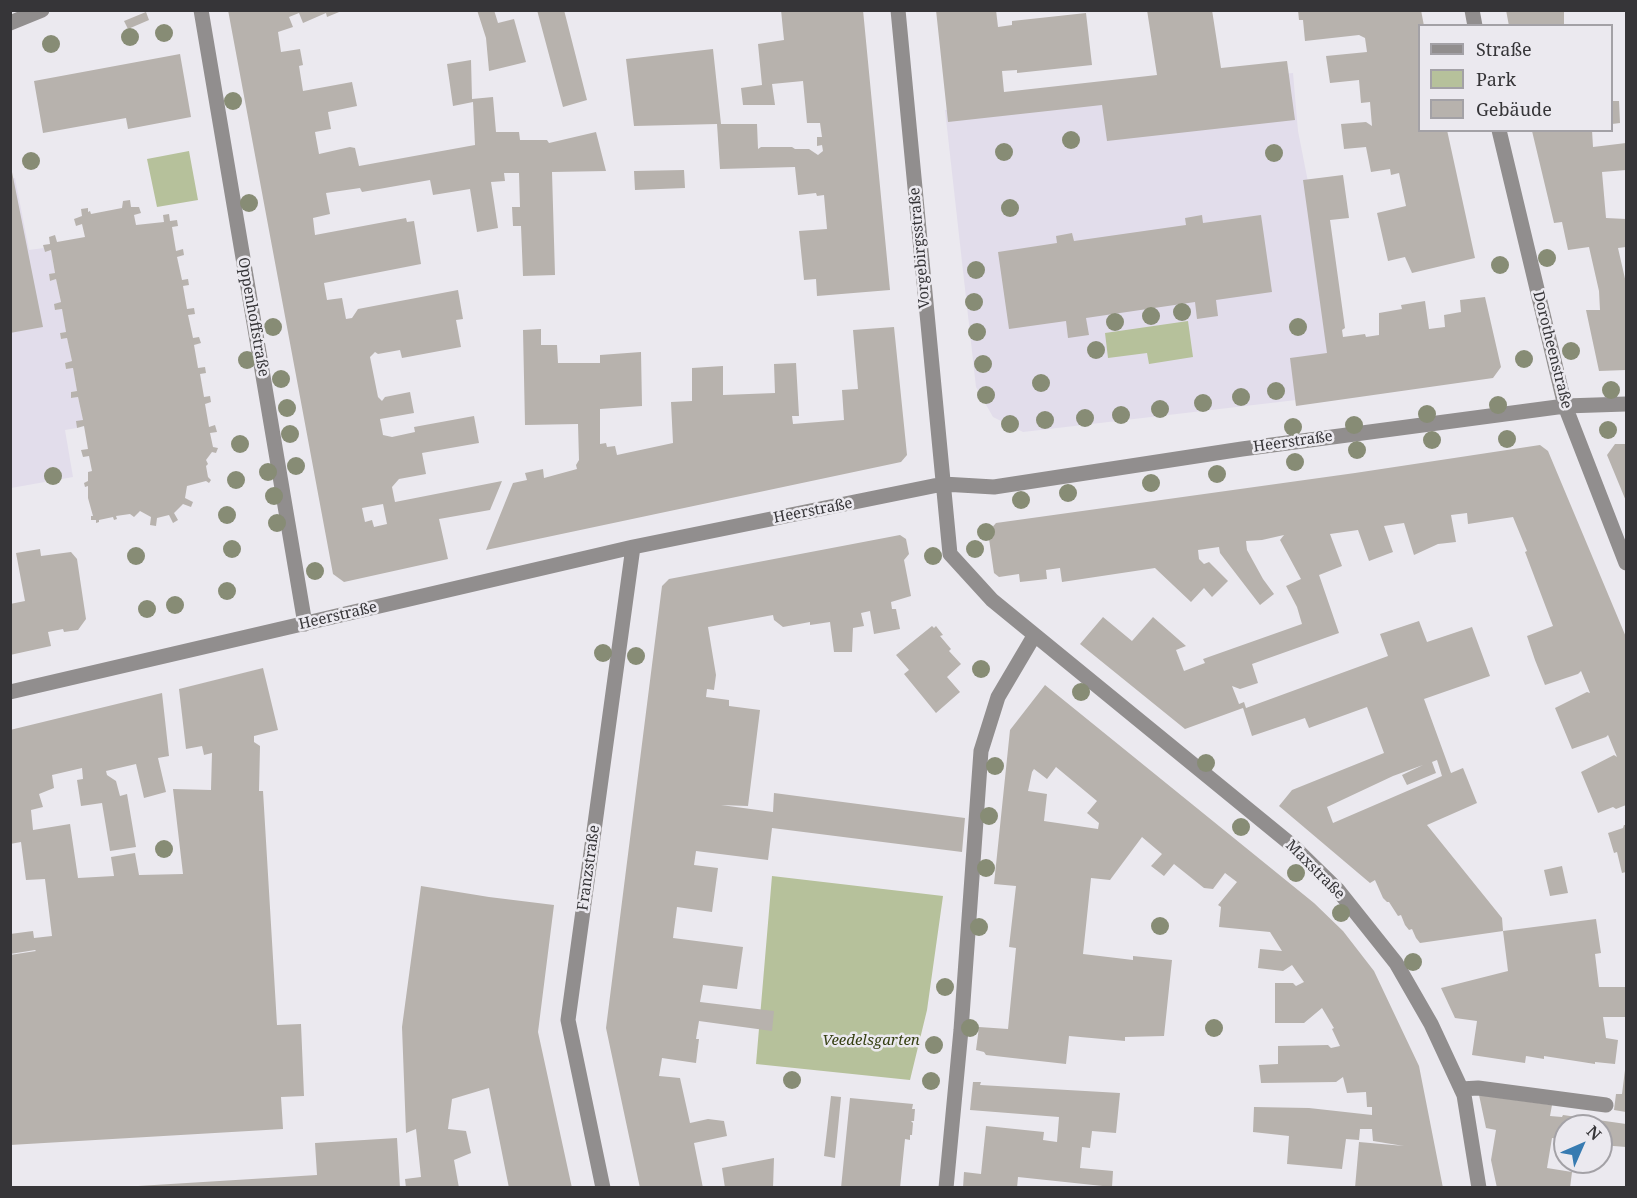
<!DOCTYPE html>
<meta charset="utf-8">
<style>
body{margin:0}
#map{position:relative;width:1637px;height:1198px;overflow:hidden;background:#ebe9ef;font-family:"Noto Serif",serif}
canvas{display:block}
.frame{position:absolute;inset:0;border:12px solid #363538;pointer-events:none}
.legend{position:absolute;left:1418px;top:24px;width:195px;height:108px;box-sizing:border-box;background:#ebe9ef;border:2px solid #a3a1a6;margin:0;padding:8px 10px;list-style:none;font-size:18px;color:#363538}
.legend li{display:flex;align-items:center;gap:12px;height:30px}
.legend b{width:30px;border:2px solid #a3a1a6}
.north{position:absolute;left:1553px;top:1114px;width:60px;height:60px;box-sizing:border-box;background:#ebe9ef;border:2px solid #a3a1a6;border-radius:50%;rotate:45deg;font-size:16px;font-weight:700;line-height:24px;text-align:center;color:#363538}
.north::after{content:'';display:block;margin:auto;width:21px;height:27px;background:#377bb1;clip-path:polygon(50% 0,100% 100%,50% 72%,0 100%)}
</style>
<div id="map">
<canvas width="1637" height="1198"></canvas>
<div class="frame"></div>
<ul class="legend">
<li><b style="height:8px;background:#918e8e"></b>Straße</li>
<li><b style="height:16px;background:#b6c19b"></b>Park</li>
<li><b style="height:16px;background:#b7b2ad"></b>Gebäude</li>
</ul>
<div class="north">N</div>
</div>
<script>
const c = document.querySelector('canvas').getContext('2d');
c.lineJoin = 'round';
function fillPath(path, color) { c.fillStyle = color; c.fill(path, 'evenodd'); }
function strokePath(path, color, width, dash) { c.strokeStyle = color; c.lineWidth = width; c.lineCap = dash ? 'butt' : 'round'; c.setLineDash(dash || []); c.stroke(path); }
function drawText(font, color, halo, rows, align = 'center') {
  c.font = font + ' "Noto Serif",serif'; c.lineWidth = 5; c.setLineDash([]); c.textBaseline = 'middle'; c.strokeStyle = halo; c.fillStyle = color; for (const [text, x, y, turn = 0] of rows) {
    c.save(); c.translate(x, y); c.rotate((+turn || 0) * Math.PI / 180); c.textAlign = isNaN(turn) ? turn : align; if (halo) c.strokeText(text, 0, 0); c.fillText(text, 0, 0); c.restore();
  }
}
const built = new Path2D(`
 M1293,73L1298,131L1317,228L1339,395L1023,432L993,417L976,387L945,110Z
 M15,178L29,250L44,248L45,252L51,250L55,273L49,275L50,281L56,279L61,302L55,304V310L62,309L66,332L60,333L61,339L67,338L72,361L65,363L66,369L73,368L77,391L71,392V398L78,397L83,420L77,428L65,430L73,477L11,488L10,179Z`);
const green = new Path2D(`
 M189,151L198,200L157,207L147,159Z
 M1188,321L1193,357L1149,364L1147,353L1108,358L1105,333Z
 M772,876L943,896L927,1010L910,1080L756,1064Z`);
const building = new Path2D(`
 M228,10H344L327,17L326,13L303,23L299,13L289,17L293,27L278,32L281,52L300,49L303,65L299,66L303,91L352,82L357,106L328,112L331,129L315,132L319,154L350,147L355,148L359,166L475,145L473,102L453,106L447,64L471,60L472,99L493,97L496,132H519L520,140H547L549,143L596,132L606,171L552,172L555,275L523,276L521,226H513L512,207H520L519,173H504L505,181L491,182L498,228L477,232L470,189L433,195L430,180L362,192L360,188L326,193L330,214L313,218L315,235L406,218L407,222L414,221L421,264L324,283L327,300L342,298L346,319L352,318L358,309L458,290L463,319L456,320L461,347L402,358L400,350L378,354L375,352L370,357L378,397L382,401L385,397L410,392L414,413L380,419L383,435L392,437L415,432L414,427L474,416L479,443L422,453L426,474L399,479L392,487L395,502L502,481L490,510L439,519L448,559L344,582L333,574ZM383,504L387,524L374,527L372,520L365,522L362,508Z
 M477,10H494L498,23L514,19L526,62L489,71L486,38Z
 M537,10H564L587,100L563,107Z
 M781,10H863L890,290L817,296L816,279L804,280L799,231L827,229L824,195L817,196L816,193L798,195L795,167L720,169L717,124L634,126L626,59L713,49L721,124H757L758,149L761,147H792L795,149H809L818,155L823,151L822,145L817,146V137H822L820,123H807L803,81L772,84L775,105H743L741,88L762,85L758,44L784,40Z
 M936,10H996L998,27L1012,25V21L1086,13L1092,65L1017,73V70L1002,71L1004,92L1157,75L1147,10H1212L1221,68L1287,61L1295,120L1107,141L1102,105L948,122Z
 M1298,10H1421L1424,26H1419V130H1447L1475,258L1412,273L1405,257L1388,261L1377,213L1406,206L1399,173L1391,175L1390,169L1371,172L1366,147L1344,149L1341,124L1366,122L1372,126L1370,102L1361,103L1359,80L1330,83L1326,56L1367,52L1365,38L1359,35L1305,41L1303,20H1299Z
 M1506,10H1564V26H1509Z
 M146,12L149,20L128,29L124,21Z
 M180,54L191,117L128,129L126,118L43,133L34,81Z
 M1612,101H1619L1620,123L1612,124Z
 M1592,130L1593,147L1626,143V170L1602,172L1606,218L1626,219V247L1618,248L1626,283V370L1599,371L1586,310H1600L1599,291L1589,247L1568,250L1562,222L1554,223L1532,131Z
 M10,162L43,327L10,333Z
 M684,170L685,188L635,190L634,171Z
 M1343,175L1349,218L1330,220L1345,328L1342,330L1343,337L1365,334L1366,337L1379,335V313L1402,309L1401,305L1425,301L1429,329L1445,327L1444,315L1461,312L1460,300L1485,297L1501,367L1493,378L1296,406L1290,358L1327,353L1303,180Z
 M130,200L131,207H139L141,213L134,215L136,225L164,222L163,215L169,214L170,221L177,220L178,226L172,227L176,251L183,249L184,255L177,257L182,280L188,279L189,285L183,286L187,309L194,308L195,314L188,315L193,338L199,337L201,343L194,345L198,368L205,367L206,373L200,374L204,397L210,396L211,402L205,404L209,427L215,425L217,432L210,433L213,447L218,448L216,453L212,452L206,460L208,464L206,466L208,477L211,480L209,483L206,481L187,486L185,498L193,502L191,507L183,504L174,513L178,520L173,523L169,515L157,518L156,526L150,525L151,517L140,511L134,517L130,514L116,516L117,519L114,520L113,517L99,520V522L96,523V520H91V516H93L88,498V486L85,487L84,483L88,481V472L92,471L89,456L83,457L81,450L88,449L84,426L77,428L76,421L83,420L78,397L71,398V392L77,391L73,368L66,369L65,363L72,361L67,338L61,339L60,333L66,332L62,309L55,310L54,304L61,302L56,279L50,281L49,274L55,273L51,250L45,252L43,245L50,244L49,237L55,235L57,242L85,237L82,224L76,226L74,219L82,216L81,209L88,208V212L90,211L91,214L122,208L123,201Z
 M1202,215L1203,223L1261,215L1272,292L1216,300L1218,316L1197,319L1195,302L1086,318L1089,335L1068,338L1066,321L1009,329L998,252L1057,243L1056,236L1072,233L1074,241L1186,225L1185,218Z
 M894,327L907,455L901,462L486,550L513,483L527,480L525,473L543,469L544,478L577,469L576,465L579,460L578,424L525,425L523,330L541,329V345H557L558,363H600V355L641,352L642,406L600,409V444L606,443L607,447L615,446L617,455L673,443L671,402L692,401V368L723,366V395L775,393L774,364L796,363L799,416H792L793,424L844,420L842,390L858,389L853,330Z
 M1615,444H1626V501L1607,455Z
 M1540,445L1548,451L1626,637V805L1616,809L1613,807L1598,813L1581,772L1614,755L1617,757L1608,735L1606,737L1572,749L1555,708L1587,692L1590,693L1581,671L1578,674L1545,685L1535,660L1527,636L1553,626L1525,552L1527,551L1513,517L1468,524L1467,513L1451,515L1456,542L1438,544L1414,555L1404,523L1384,526L1393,552L1369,561L1358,530L1330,534L1342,566L1319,575L1339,633L1252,664L1258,683L1240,689L1232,686L1239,704L1244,702L1246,708L1388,656L1380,634L1419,621L1427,642L1472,627L1490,676L1424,699L1451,773L1463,768L1477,803L1427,825L1502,918L1503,931L1420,943L1416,938L1412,929L1409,930L1405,925L1401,915L1398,916L1389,902H1387L1383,898L1375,880L1370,883L1279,806L1292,790L1384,753L1367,707L1309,728L1305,718L1252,736L1243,708L1185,729L1080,644L1103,617L1132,641L1153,617L1186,646L1176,650L1184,671L1205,663L1203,659L1302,624L1297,607L1286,586L1301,579L1280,540L1284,535L1262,540L1246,541L1247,550L1263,579L1274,594L1260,605L1220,553L1219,547L1198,550L1199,559L1204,564L1209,562L1228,581L1212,597L1204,588L1191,602L1155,568L1062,582L1060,568L1046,570L1047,579L1020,582L1019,574L999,577L994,573L988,532L996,523L1355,473ZM1437,760L1442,776L1333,823L1327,807L1393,776L1423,765L1402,775L1407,785L1436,773L1432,762Z
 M900,535L906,539L909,554L904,560L911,596L891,602L892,609H896L900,629L874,634L870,611L861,613L864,626L853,628L852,652H834L830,622L810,625V622L783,627L774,620L773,615L708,627L716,675L714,690L707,689L706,697L729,700V706L760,710L748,806L721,805L773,812L774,793L965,818L962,852L772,828L768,860L696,851L694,865L718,868L712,912L677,907L673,938L743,947L737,989L703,985L700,1002L774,1011L772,1031L699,1021L696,1039H699L696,1063L662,1058L659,1076L680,1078L690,1123L708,1119L724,1121L727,1136L694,1143L703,1188H640L606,1028L662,586L669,579Z
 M40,549L41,556L71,552L77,559L86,619L78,630L64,632L63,629L48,632L51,646L10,655V604L25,601L16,553Z
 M932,626L934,628L936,626L943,635L940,636L951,649L949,651L961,664L947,677L960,692L936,713L904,674L909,670L896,655Z
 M263,668L278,730L254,736V742L260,746L259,791H263L277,1025L301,1024L304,1096L281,1097L283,1129L10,1145V955L36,951L35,950L10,954V934L33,931L34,938L52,936L45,879L26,880L21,842L10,844V730L162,693L169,756L158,758L166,792L144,798L136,764L106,771L107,775L116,781L120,796L127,794L136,847L110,851L102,803L81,806L77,780L83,779L82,768L52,775L54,788L39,794L43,807L31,810L33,830L70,824L78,878L114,876L111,857L135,853L139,875L183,874L173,789L211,790L212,753L204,755L202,746L186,749L179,689Z
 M1045,685L1314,903L1343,931L1374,971L1419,1066L1443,1188H1355L1359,1142L1404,1146L1373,1141L1372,1129H1360L1359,1140L1346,1139L1342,1169L1287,1164L1289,1136L1253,1132L1254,1107L1309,1108L1372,1115V1107H1367L1366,1092L1347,1093L1343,1077L1336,1082L1261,1083L1259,1065L1278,1064V1046L1328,1045L1331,1048L1340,1046L1332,1029L1334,1028L1322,1008L1304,1023H1275V983H1293L1296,986L1304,982L1292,965L1283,971L1258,968L1260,949L1282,951L1270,932L1219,927L1221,907L1218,905L1237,882L1225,873L1213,889L1204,888L1174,864L1164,876L1151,866L1162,854L1142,837L1110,880L1091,878L1083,954L1133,960V956L1172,960L1164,1036L1125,1037V1041L1069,1036L1066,1064L986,1055L984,1052L976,1050L979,1027L1008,1029L1016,948L1009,947L1016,886L994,884L1010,730ZM1056,767L1097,801L1087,813L1099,823L1098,829L1044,821L1047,794L1028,791L1032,772L1034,769L1047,779Z
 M1624,825H1626V872L1622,873L1617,852L1614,853L1608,833L1623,828Z
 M1562,866L1568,893L1550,896L1544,870Z
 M421,886L489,897L554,905L538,1032L572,1188H509L489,1088L452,1099L448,1129L466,1131L471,1153L454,1160L459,1188H406L405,1179L421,1177L416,1129L406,1133L402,1027Z
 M1596,919L1601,953L1595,954L1599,987H1626V1017H1603L1606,1038L1618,1040L1615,1064L1595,1062V1064L1544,1056V1059L1526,1056L1525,1063L1472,1055L1477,1021L1455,1018L1441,988L1508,971L1503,931Z
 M1625,1070H1626V1112L1614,1110L1616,1094H1622Z
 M973,1082H981L980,1085L1120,1093L1116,1133L1092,1131L1090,1148L1082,1147L1080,1168L1113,1171L1112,1187L1018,1177L1017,1188H963L964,1172L981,1174L986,1126L1044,1132L1043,1140L1057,1142L1059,1117L970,1110Z
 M1479,1095L1552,1105L1550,1116L1562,1117L1563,1115L1626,1124V1147L1601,1145V1126H1565V1160L1559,1159L1562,1139L1552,1138L1547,1168L1572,1172L1570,1188H1497L1491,1160L1496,1130L1486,1128Z
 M831,1096L841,1097L835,1158L824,1156Z
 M850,1098L913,1104L912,1109H915L914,1121H911L913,1123L912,1135H910V1140L905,1139L900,1188H841Z
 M397,1138L400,1188H138V1186L317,1175L315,1143Z
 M774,1158L773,1188H725L722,1168Z`);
const minor = new Path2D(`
 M201,10L305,624
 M898,10L950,554L992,600L1293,846L1337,889L1396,963L1431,1024L1464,1095L1479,1188
 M1472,10L1475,26
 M10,23L42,10
 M1499,130L1565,406L1626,563
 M10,692L633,547L943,484L994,487L1242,449L1565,406L1626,404
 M1461,1089L1478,1088L1606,1105
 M603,1188L568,1020L633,547
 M946,1188L961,1030L981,751L998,697L1034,636`);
const trees = [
 [164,33],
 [130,37],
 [51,44],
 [233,101],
 [1071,140],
 [1004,152],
 [1274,153],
 [31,161],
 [249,203],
 [1010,208],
 [1547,258],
 [1500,265],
 [976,270],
 [974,302],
 [1182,312],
 [1151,316],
 [1115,322],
 [273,327],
 [1298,327],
 [977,332],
 [1096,350],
 [1571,351],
 [1524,359],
 [247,360],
 [983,364],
 [281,379],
 [1041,383],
 [1611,390],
 [1276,391],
 [986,395],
 [1241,397],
 [1203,403],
 [1498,405],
 [287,408],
 [1160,409],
 [1427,414],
 [1121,415],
 [1085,418],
 [1045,420],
 [1010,424],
 [1354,425],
 [1293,427],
 [1608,430],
 [290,434],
 [1507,439],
 [1432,440],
 [240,444],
 [1357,450],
 [1295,462],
 [296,466],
 [268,472],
 [1217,474],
 [53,476],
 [236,480],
 [1151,483],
 [1068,493],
 [274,496],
 [1021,500],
 [227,515],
 [277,523],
 [986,532],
 [232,549],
 [975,549],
 [136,556],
 [933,556],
 [315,571],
 [227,591],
 [175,605],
 [147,609],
 [603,653],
 [636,656],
 [981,669],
 [1081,692],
 [1206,763],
 [995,766],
 [989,816],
 [1241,827],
 [164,849],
 [986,868],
 [1296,873],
 [1341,913],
 [1160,926],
 [979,927],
 [1413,962],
 [945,987],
 [970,1028],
 [1214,1028],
 [934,1045],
 [792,1080],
 [931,1081]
];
const streetNames = [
 ["Vorgebirgsstraße",920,248,-95],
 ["Oppenhoffstraße",253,317,80],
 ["Dorotheenstraße",1552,350,76],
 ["Heerstraße",1293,442,-8],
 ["Heerstraße",813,511,-11],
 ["Heerstraße",338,616,-13],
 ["Franzstraße",589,868,-82],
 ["Maxstraße",1315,870,45]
];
const parkNames = [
 ["Veedelsgarten",871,1041]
];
fillPath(built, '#e2ddeb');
fillPath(green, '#b6c19b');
fillPath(building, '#b7b2ad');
strokePath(minor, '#918e8e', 15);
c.fillStyle = '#878c75';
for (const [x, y] of trees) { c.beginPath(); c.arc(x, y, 9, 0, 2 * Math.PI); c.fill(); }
drawText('15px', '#363538', '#ebe9ef', streetNames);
drawText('italic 15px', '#364012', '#ebe9ef', parkNames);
</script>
